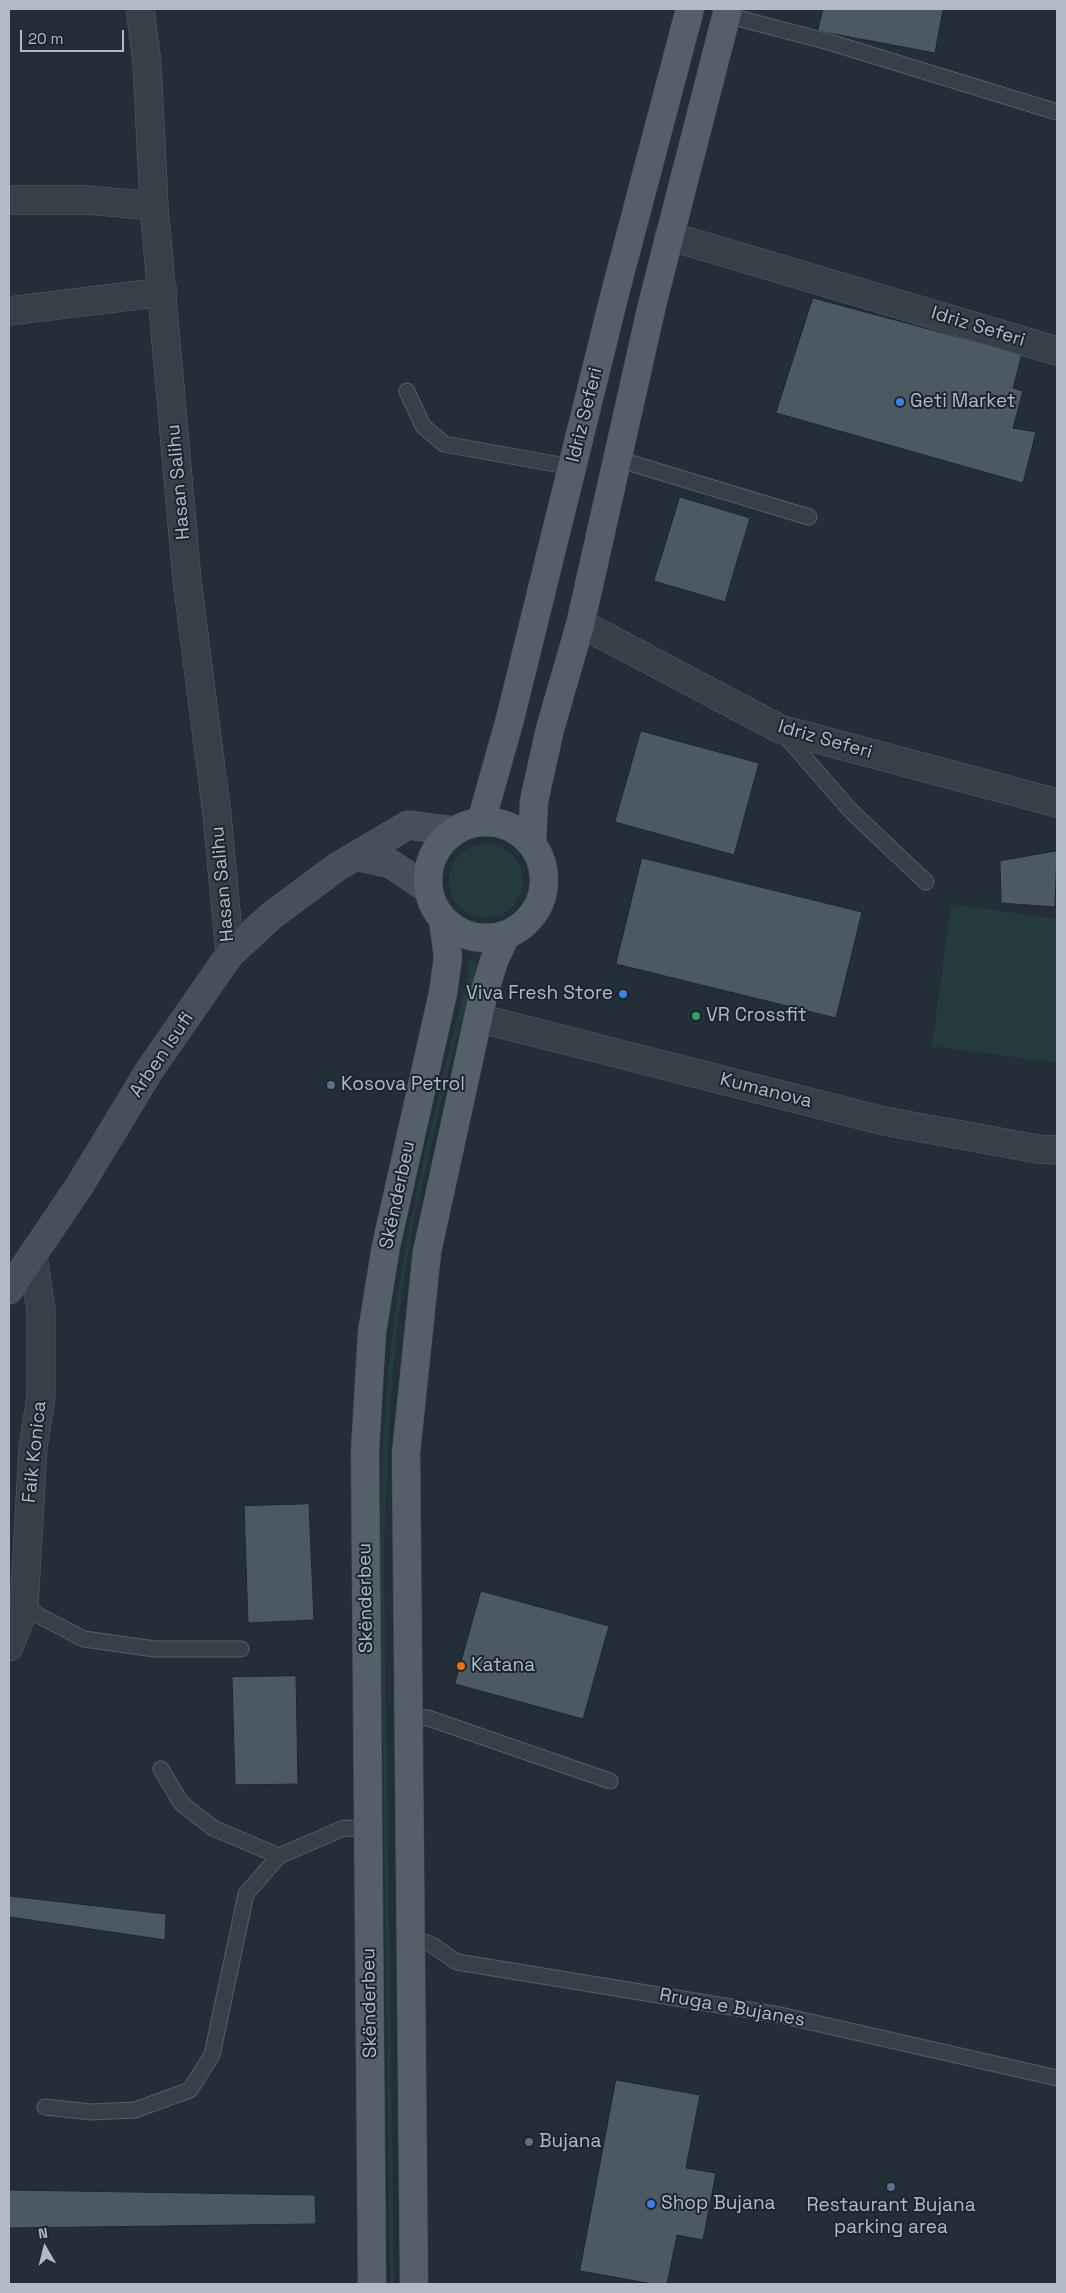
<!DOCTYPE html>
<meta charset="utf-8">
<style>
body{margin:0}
#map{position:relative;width:1066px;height:2293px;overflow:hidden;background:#232e39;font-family:"Space Grotesk",sans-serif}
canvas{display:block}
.frame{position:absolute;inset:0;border:10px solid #b2bbc5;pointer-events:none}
.north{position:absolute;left:20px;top:2223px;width:50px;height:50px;-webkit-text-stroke:4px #1c252e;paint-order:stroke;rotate:352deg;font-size:14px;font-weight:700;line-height:20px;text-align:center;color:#b2bbc5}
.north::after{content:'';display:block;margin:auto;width:18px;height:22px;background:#b2bbc5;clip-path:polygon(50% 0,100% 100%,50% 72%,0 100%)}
.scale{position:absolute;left:20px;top:30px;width:104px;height:22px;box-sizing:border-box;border:2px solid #b2bbc5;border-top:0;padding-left:6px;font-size:15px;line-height:18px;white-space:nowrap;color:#b2bbc5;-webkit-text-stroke:4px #1c252e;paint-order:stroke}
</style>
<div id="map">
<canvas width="1066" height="2293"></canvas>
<div class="frame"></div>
<div class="north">N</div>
<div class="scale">20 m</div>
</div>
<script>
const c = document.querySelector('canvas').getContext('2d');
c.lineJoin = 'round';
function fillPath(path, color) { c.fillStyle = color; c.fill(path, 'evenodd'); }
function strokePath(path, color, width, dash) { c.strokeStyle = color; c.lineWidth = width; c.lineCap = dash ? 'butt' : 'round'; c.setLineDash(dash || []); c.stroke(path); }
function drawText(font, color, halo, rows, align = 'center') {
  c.font = font + ' "Space Grotesk",sans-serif'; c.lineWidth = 4; c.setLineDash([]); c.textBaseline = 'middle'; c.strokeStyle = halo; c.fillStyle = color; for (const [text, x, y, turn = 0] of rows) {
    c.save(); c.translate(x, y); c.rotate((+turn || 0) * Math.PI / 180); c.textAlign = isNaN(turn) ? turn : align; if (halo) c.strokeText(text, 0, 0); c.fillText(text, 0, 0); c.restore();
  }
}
const green = new Path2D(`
 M449 881a37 37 0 1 1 74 0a37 37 0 1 1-74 0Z
 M951,904L1057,919V1063L932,1046Z
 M467,960L478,962L455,1044L413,1224L398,1319L391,1398L384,1546L394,2284H390C388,2110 385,1936 383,1761C382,1640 377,1518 386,1397C397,1254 433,1115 468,975Z`);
const building = new Path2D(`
 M823,9H943L935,53L818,31Z
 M813,298L1022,354L1013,388L1023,391L1013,428L1036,432L1023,483L776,413Z
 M680,497L750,518L725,602L654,581Z
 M641,731L759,763L734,855L615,822Z
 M1057,851L1055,907L1001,903L1000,861Z
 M642,858L862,912L836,1018L616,964Z
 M309,1504L314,1620L248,1623L244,1506Z
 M481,1591L609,1626L583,1719L455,1684Z
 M296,1676L298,1784L235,1785L232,1677Z
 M9,1896L166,1914L165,1940L10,1917L9,1925Z
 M616,2080L700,2095L686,2168L716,2173L703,2240L677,2235L667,2284H653L580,2271Z
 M9,2190L315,2195L316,2224L9,2228Z`);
const lane = new Path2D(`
 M726,15L829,42L1057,112
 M407,391L423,426L444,444L572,467
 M617,459L809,517
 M782,732L851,811L926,882
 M24,1608L84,1639L155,1649H241
 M408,1717L428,1718L610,1781
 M161,1769L181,1803L213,1828L279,1856
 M410,1936L432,1945L457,1962L780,2015L1057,2078
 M45,2107L91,2112L135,2110L190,2090L212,2055L246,1894L279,1856L344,1828L368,1829`);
const street = new Path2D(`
 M140,9L147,63L154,206L187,580L217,815L230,954
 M9,200H88L154,206
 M669,236L1057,351
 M9,311L163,292
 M580,625L593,630L780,729L1057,803
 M478,1018L884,1121L1038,1149L1057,1150
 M9,1647L24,1608L33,1447L41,1397V1310L33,1256`);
const secondary = new Path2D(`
 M355,856L391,864L428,889
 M9,1290L80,1185L149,1071L230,954L271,916L337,867L408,825L455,831`);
const primary = new Path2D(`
 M481,822L510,719L614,297L690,9
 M428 880a58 58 0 1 1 116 0a58 58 0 1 1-116 0Z
 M532,844L534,801L550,729L580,625L652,305L728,9
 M372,2284L365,1451L372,1332L386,1246L443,993L448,957L443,920
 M414,2284L406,1453L427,1252L482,1000L494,961L506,935`);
const markers = [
 [900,402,5,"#3f7fe0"],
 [623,994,5,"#3f7fe0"],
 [696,1016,5,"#2e9e5b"],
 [331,1085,5,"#5c6f8a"],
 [461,1666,5,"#e8710a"],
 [529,2142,5,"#5c6f8a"],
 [891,2187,5,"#5c6f8a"],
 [651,2204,5,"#3f7fe0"]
];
const streetNames = [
 ["Idriz Seferi",978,327,17],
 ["Idriz Seferi",585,415,-76],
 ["Hasan Salihu",179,482,-95],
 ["Idriz Seferi",825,740,16],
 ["Hasan Salihu",223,884,-95],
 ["Arben Isufi",162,1055,-56],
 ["Kumanova",766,1091,14],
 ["Skënderbeu",398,1195,-78],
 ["Faik Konica",35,1452,-84],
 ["Skënderbeu",366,1598,-91],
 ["Skënderbeu",370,2003,-91],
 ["Rruga e Bujanes",732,2008,10]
];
const poiNames = [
 ["Geti Market",910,402],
 ["Viva Fresh Store",613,994,"right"],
 ["VR Crossfit",706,1016],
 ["Kosova Petrol",341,1085],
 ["Katana",471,1666],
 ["Bujana",539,2142],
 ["Shop Bujana",661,2204],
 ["Restaurant Bujana",891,2206,"center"],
 ["parking area",891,2228,"center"]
];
fillPath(green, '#253a3a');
fillPath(building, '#4c5965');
strokePath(building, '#1e2730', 1);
strokePath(lane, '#555e67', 17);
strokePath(street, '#555e67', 29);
strokePath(secondary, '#555e67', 29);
strokePath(primary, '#404952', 29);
strokePath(lane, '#374049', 15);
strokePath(street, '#374049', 28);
strokePath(secondary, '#45505c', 28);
strokePath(primary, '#555f69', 28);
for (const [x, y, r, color] of markers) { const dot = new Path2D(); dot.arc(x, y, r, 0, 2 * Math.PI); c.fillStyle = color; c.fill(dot); strokePath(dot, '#1c252e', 2); }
drawText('19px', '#b2bbc5', '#1c252e', streetNames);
drawText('19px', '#b2bbc5', '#1c252e', poiNames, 'left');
</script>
